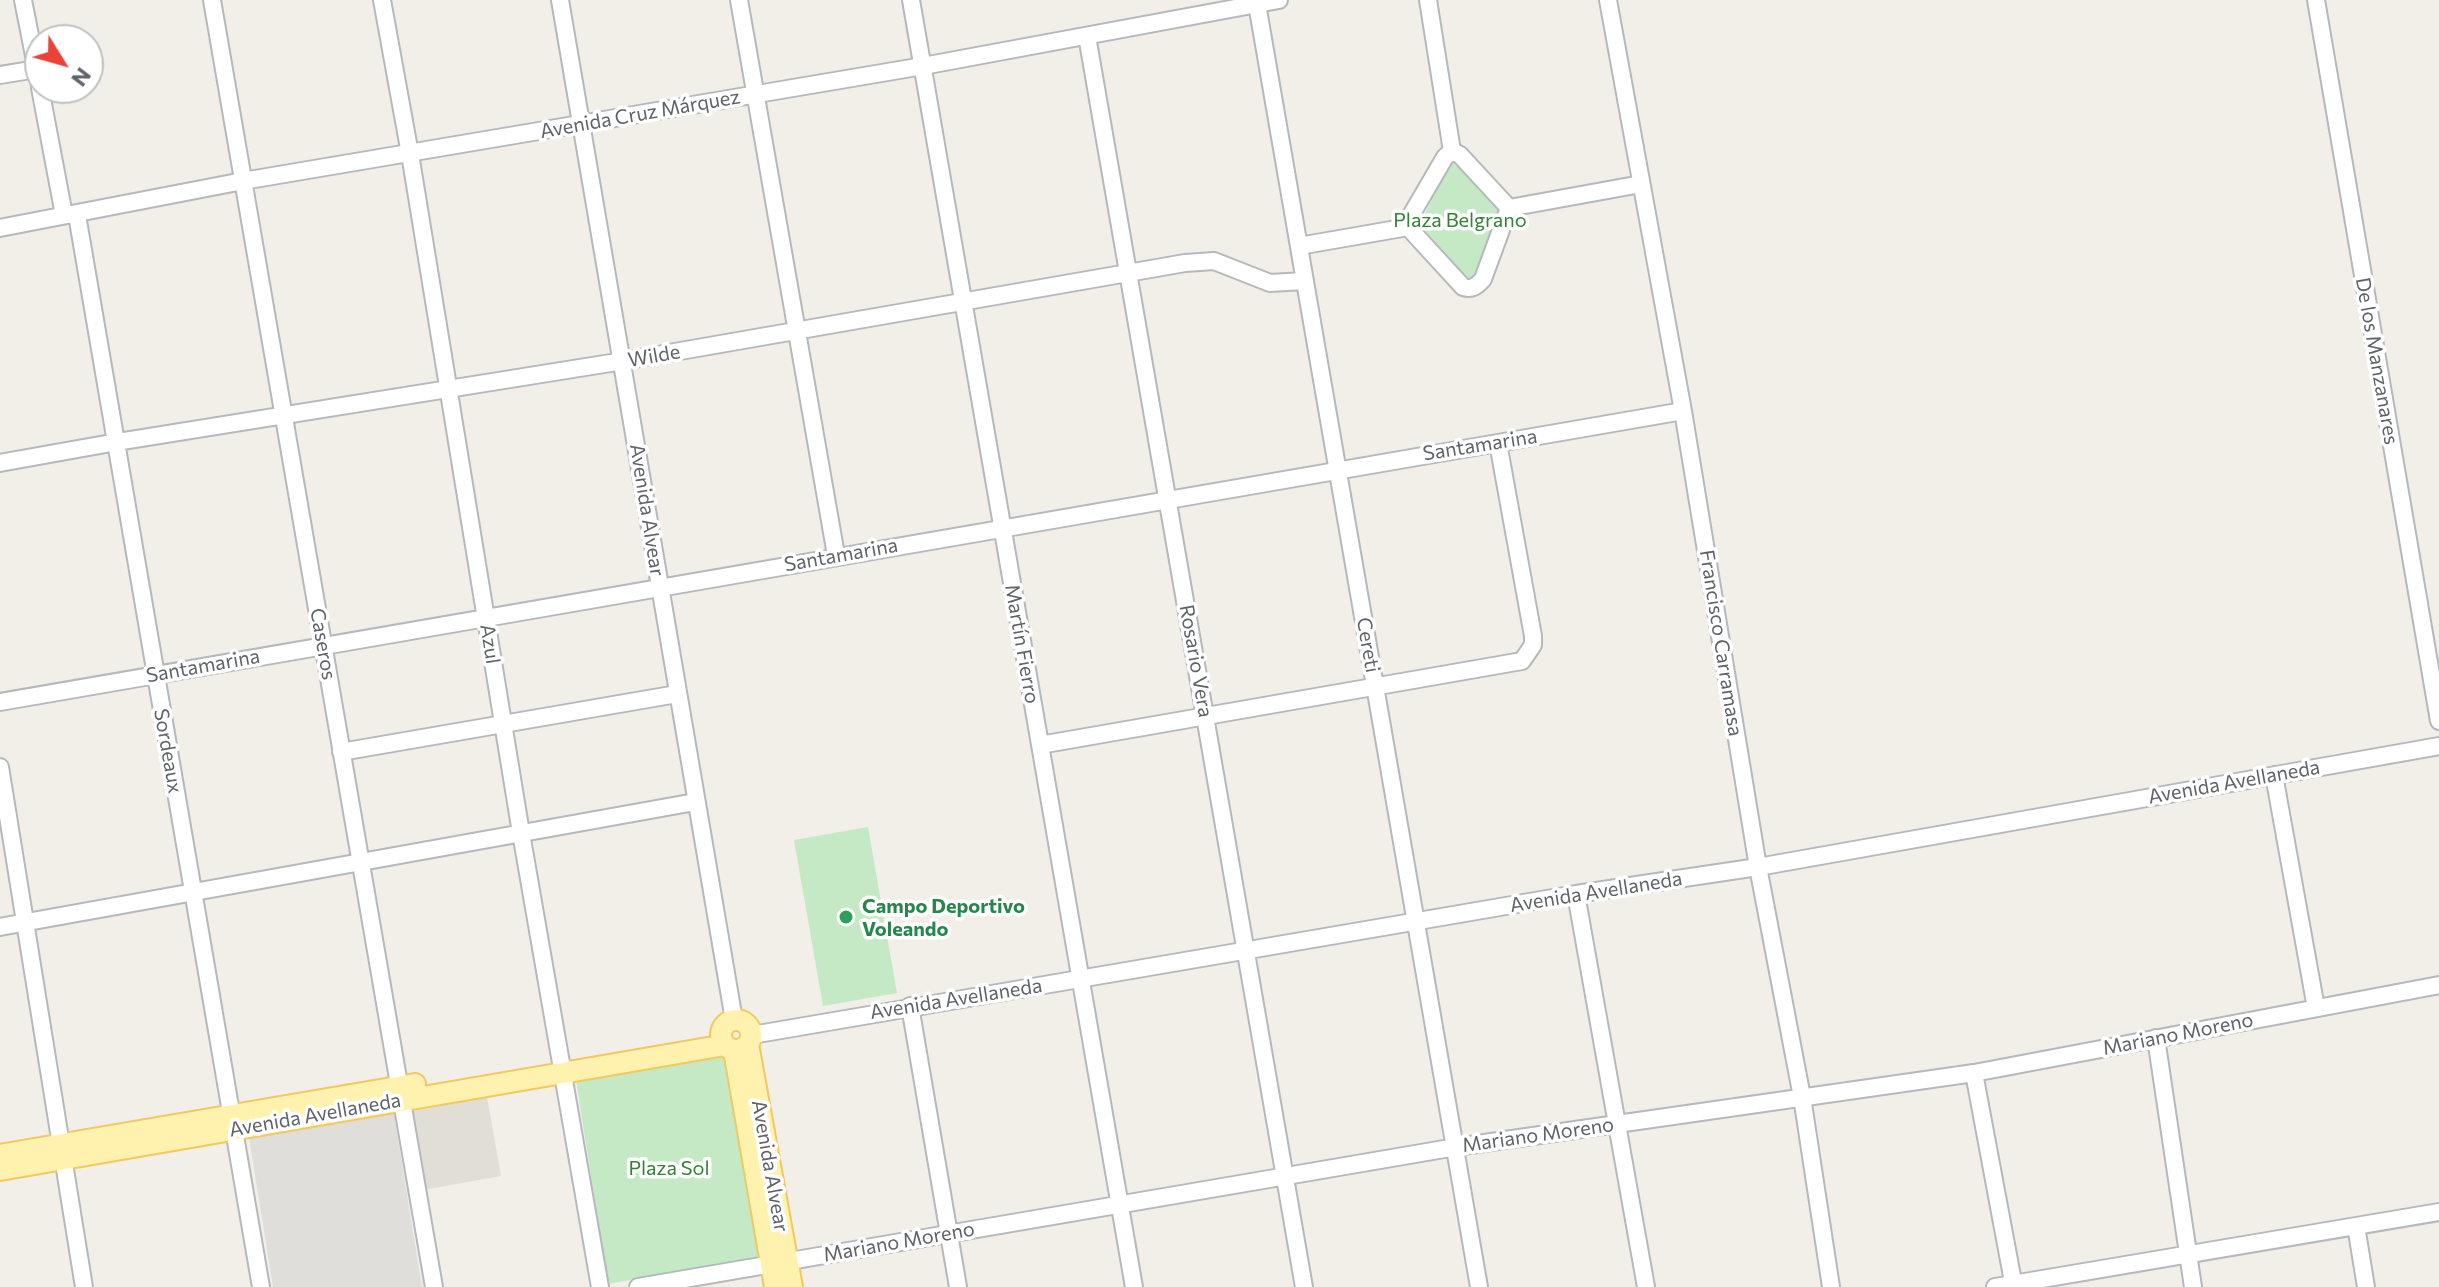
<!DOCTYPE html>
<meta charset="utf-8">
<style>
body{margin:0}
#map{position:relative;width:2439px;height:1287px;overflow:hidden;background:#f1efe8;font-family:Commissioner,sans-serif}
canvas{display:block}
.north{position:absolute;left:24px;top:24px;width:80px;height:80px;box-sizing:border-box;background:#fff;border:2px solid #bfc1c3;border-radius:50%;rotate:127deg;font-size:22px;font-weight:700;line-height:32px;text-align:center;color:#5f6368}
.north::after{content:'';display:block;margin:auto;width:28px;height:36px;background:#ea4335;clip-path:polygon(50% 0,100% 100%,50% 72%,0 100%)}
</style>
<div id="map">
<canvas width="2439" height="1287"></canvas>
<div class="north">N</div>
</div>
<script>
const c = document.querySelector('canvas').getContext('2d');
c.lineJoin = 'round';
function fillPath(path, color) { c.fillStyle = color; c.fill(path, 'evenodd'); }
function strokePath(path, color, width, dash) { c.strokeStyle = color; c.lineWidth = width; c.lineCap = dash ? 'butt' : 'round'; c.setLineDash(dash || []); c.stroke(path); }
function drawText(font, color, halo, rows, align = 'center') {
  c.font = font + ' Commissioner,sans-serif'; c.lineWidth = 7; c.setLineDash([]); c.textBaseline = 'middle'; c.strokeStyle = halo; c.fillStyle = color; for (const [text, x, y, turn = 0] of rows) {
    c.save(); c.translate(x, y); c.rotate((+turn || 0) * Math.PI / 180); c.textAlign = isNaN(turn) ? turn : align; if (halo) c.strokeText(text, 0, 0); c.fillText(text, 0, 0); c.restore();
  }
}
const industrial = new Path2D(`
 M394,1114L422,1287H273L249,1138Z`);
const education = new Path2D(`
 M487,1097L501,1176L423,1190L409,1112Z`);
const green = new Path2D(`
 M1453,161L1458,162L1498,210L1499,217L1475,277L1467,279L1420,225L1447,166Z
 M868,827L897,993L823,1006L794,840Z
 M720,1053L732,1064L762,1256L608,1284L576,1080Z`);
const minor = new Path2D(`
 M23,0L40,86
 M212,0L434,1287
 M382,0L410,154L521,833L600,1287
 M560,0L734,1020
 M739,0L836,555
 M911,0L1134,1287
 M1428,0L1452,151
 M1608,0L1683,411L1758,867L1802,1097L1831,1287
 M2316,0L2439,721
 M1257,4L1479,1287
 M1087,36L1304,1287
 M0,75L37,69
 M40,88L64,215
 M77,215L261,1287
 M1408,227L1463,287C1472,290 1477,286 1483,279L1509,208
 M0,228L243,181L923,66L1279,0
 M1299,246L1408,227L1410,217L1445,157L1452,151L1460,155L1509,208L1641,184
 M0,463L117,442L623,361L1185,263L1214,261L1270,283L1304,281
 M0,702L1683,411
 M1040,745L1522,661L1533,645V636L1498,443
 M341,752L677,694
 M0,767L84,1287
 M2274,775L2316,1008
 M1576,894L1646,1287
 M0,927L695,802
 M910,1006L958,1287
 M752,1035L1576,894L1758,867L2439,746
 M2156,1038L2193,1287
 M1974,1073L2014,1287
 M2356,1226L2366,1287
 M638,1287L1456,1147L1974,1073L2439,985
 M1995,1287L2439,1212`);
const major = new Path2D(`
 M721 1035a15 15 0 1 1 30 0a15 15 0 1 1-30 0Z
 M748,1044L792,1287
 M734,1050L775,1287
 M0,1155L415,1084
 M0,1170L725,1045`);
const markers = [
 [846,917,8,"#2e9e5b"]
];
const streetNames = [
 ["Avenida Cruz Márquez",640,114,-10],
 ["Wilde",654,356,-10],
 ["De los Manzanares",2377,361,80],
 ["Santamarina",1480,445,-9],
 ["Avenida Alvear",647,510,81],
 ["Santamarina",841,555,-10],
 ["Francisco Carramasa",1721,643,81],
 ["Caseros",323,644,80],
 ["Azul",490,644,81],
 ["Martín Fierro",1022,644,80],
 ["Cereti",1368,645,80],
 ["Rosario Vera",1196,661,80],
 ["Santamarina",203,666,-10],
 ["Sordeaux",168,751,80],
 ["Avenida Avellaneda",2234,782,-10],
 ["Avenida Avellaneda",1596,892,-9],
 ["Avenida Avellaneda",956,999,-9],
 ["Mariano Moreno",2178,1034,-11],
 ["Avenida Avellaneda",315,1115,-10],
 ["Mariano Moreno",1538,1135,-8],
 ["Avenida Alvear",770,1166,80],
 ["Mariano Moreno",899,1242,-10]
];
const parkNames = [
 ["Plaza Belgrano",1460,220],
 ["Plaza Sol",669,1168]
];
const leisureNames = [
 ["Campo Deportivo",862,906],
 ["Voleando",862,929]
];
fillPath(industrial, '#e0deda');
fillPath(education, '#e1ded6');
fillPath(green, '#c5e8c5');
strokePath(minor, '#b5b8bc', 20);
strokePath(major, '#f2c960', 24);
strokePath(minor, '#fff', 16);
strokePath(major, '#fff2af', 20);
for (const [x, y, r, color] of markers) { const dot = new Path2D(); dot.arc(x, y, r, 0, 2 * Math.PI); c.fillStyle = color; c.fill(dot); strokePath(dot, '#fff', 3); }
drawText('20px', '#5f6368', '#fff', streetNames);
drawText('20px', '#348238', '#fff', parkNames);
drawText('bold 20px', '#27864d', '#fff', leisureNames, 'left');
</script>
